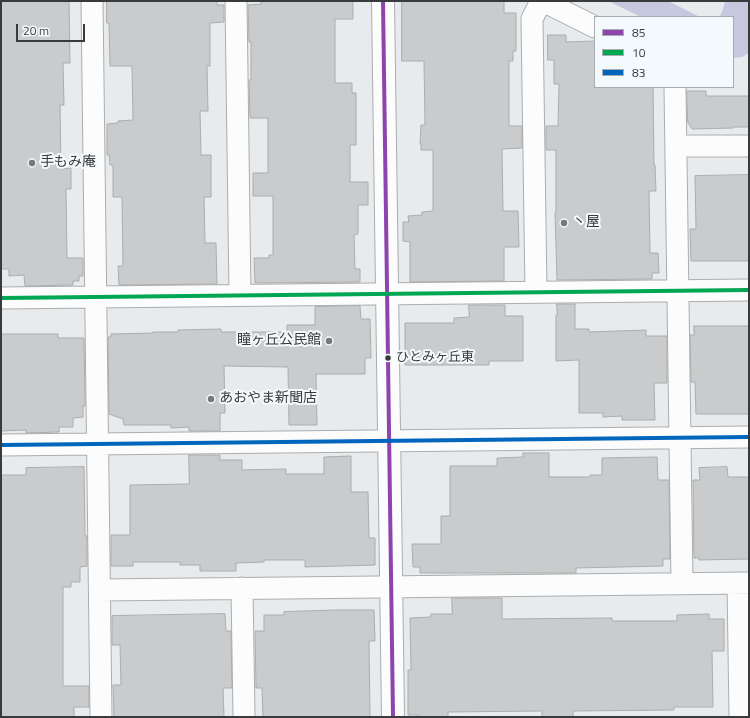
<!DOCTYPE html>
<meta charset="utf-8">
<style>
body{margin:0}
#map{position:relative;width:750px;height:718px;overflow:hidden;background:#e8ebed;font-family:"Titillium Web",sans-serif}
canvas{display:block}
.frame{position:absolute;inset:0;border:2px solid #383a3c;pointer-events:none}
.legend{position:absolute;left:594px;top:16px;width:140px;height:72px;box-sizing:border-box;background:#f3f9fc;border:1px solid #a8adaf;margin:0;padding:5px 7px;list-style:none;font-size:12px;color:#383a3c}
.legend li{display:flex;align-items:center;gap:8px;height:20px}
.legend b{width:20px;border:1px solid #a8adaf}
.scale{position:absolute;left:16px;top:24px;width:69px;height:18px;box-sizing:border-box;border:2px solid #383a3c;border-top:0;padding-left:5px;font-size:12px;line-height:14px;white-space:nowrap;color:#383a3c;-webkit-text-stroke:3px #f3f9fc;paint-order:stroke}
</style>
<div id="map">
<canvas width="750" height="718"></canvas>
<div class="frame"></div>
<ul class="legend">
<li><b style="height:5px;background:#8e44ad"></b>85</li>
<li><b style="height:5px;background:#00a651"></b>10</li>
<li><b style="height:5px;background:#0065bd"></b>83</li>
</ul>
<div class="scale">20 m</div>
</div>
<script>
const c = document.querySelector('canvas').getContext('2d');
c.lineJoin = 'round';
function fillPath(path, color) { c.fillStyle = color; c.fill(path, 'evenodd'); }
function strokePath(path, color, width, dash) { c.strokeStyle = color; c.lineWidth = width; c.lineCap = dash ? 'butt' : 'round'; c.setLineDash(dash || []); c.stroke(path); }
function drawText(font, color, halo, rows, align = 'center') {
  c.font = font + ' "Titillium Web","Noto Sans JP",sans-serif'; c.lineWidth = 4; c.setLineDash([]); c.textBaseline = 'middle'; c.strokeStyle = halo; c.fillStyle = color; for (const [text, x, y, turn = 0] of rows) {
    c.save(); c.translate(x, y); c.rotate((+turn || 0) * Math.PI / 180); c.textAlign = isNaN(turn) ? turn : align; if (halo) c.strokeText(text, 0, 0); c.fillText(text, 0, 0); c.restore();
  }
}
const forest = new Path2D(`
 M608,1H668L700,17H641Z
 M725,1H749V53L742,57L733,58V17H719L722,12Z`);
const building = new Path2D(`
 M1,1H69L70,63H63L64,105H60L61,169L71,168V189H66L67,258H83V276H79V281H73V285L25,286L24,275L9,276V269H1Z
 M107,1H217V5H224V22L210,23V66H207L208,111H200L201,155H211V197H204L205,243H216L217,284L119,285L118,266H123L122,197H113V165H110L109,155H107V124L118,123V121L133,120L132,66H110L109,23H107Z
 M261,1H353V19H335V83H352V93H356V145H350V182H368V205H358V234L354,235L355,269H360V282L255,283L254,258H269V255H273V196H253V173H268V118H250L249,80H251V42H249L248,5L261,4Z
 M402,1H504V13H516V51H513V61H509V126H522V148L502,149L503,211H518L519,247H504V281L410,282V242L403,241V222H409L408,216L422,215V212L433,211V150H421V144H420L421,125H425L424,61H402Z
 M548,35H566V42L595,41V87H653L654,165H655L656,191H649L650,253H658L659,273H652V279L557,280L555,212H556V150H546V126H558L559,84H554V60H548Z
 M687,91H706V96H749V127H733V128L692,129L688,123Z
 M749,175V261H691L690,229H696L695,176Z
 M557,304H575V329H589V332L646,330V336H667V383H654L655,420H622V416L603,417V413H579V360L556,361V315H557Z
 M469,305H505V316H523V361H489V365H405V323H454V318L469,317Z
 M360,306L361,319H370L371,358H365V374H316L317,425H289L288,367L224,366L225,413H220V431H189V427L171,428V425H124L123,419L109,414L108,337H111V334L153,333V332H178V330L221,329V332H287V325H315V307Z
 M694,326H749V414H696L695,382H691L690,335H694Z
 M1,334H58V338H84L85,406H83V417L73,418V427H59V432L26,433V430L1,431Z
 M523,453H549V477H590V475H602V458L657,457L658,480H669L670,559H663V566L576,568V573H420V567H413L412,544H441V516H450V466H497V458L523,457Z
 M189,455H220V460H242V470L286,469V474H324V457L351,456V492H368L369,538H375V565L305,567V560H264V562L236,563V571H200V565H180V562H133V566H111V535H130V485L189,484Z
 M84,467L85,536H87V566L80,567V582H71V587H63V686H89V707H74V717H1V475H26V468Z
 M727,467L728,477H749V559L699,560V558H694L693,480H700L699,468Z
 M452,598H502V619L612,618V621H677V615L709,614V619H724V651H712L713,707H674V710L573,711V717H542V711L448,712V717H418V715H408V670H411L410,618L431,617V614H452Z
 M335,610H374L375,641H369L370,717H263L262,688H256L255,631H264V615H284V612Z
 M225,614L226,631H231L232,688H223L224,717H114L113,685H121L120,645H112V616Z`);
const street = new Path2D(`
 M92,1L101,717
 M236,1L240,295
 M543,1L595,27
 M675,87L682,583
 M677,146H749
 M536,292L532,19L541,1
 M1,298L749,290
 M1,445L749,437
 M738,583L740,717
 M242,588L244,717
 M100,590L749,583`);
const secondary = new Path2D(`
 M383,1L393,717`);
const bus1 = new Path2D(`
 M383,1L393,717`);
const bus2 = new Path2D(`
 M1,298L749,290`);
const bus3 = new Path2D(`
 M1,445L749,437`);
const markers = [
 [32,163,4,"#76787a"],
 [564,223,4,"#76787a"],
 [329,341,4,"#76787a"],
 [388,358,3.5,"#383a3c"],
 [211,399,4,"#76787a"]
];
const busNames = [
 ["ひとみヶ丘東",396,358]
];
const poiNames = [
 ["手もみ庵",40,163],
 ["丶屋",572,223],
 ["瞳ヶ丘公民館",321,341,"right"],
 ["あおやま新聞店",219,399]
];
fillPath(forest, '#c6c8e0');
fillPath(building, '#c9cbcc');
strokePath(building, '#aaadae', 1);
strokePath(street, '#abadae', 23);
strokePath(secondary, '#abadae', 24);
strokePath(street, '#fcfcfc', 21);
strokePath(secondary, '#fcfcfc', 22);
strokePath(bus1, '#8e44ad', 4);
strokePath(bus2, '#00a651', 4);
strokePath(bus3, '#0065bd', 4);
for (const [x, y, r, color] of markers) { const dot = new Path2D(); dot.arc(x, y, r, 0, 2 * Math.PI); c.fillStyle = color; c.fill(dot); strokePath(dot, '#f3f9fc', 1.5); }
drawText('13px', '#383a3c', '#f3f9fc', busNames, 'left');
drawText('14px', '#383a3c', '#f3f9fc', poiNames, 'left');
</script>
